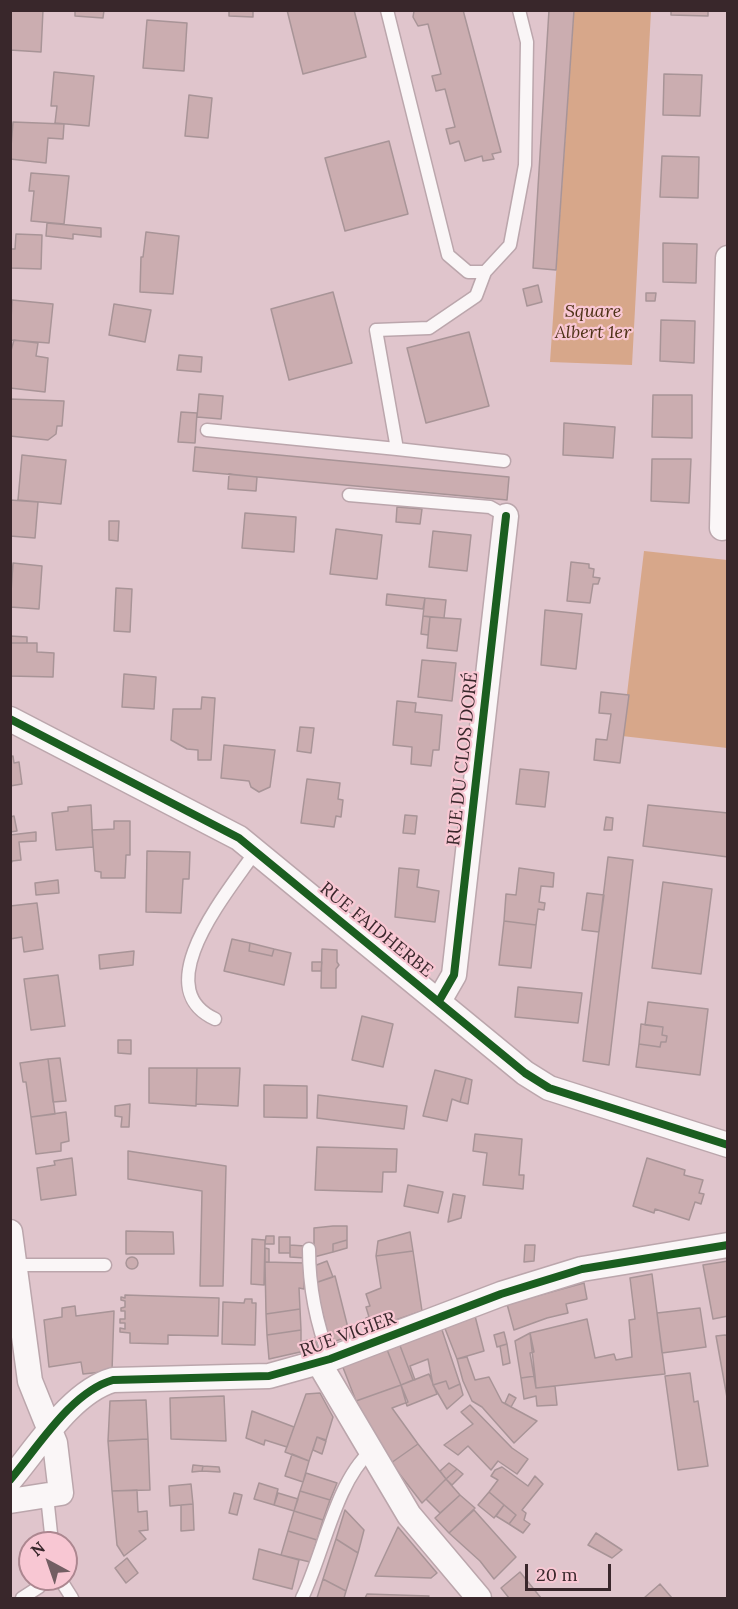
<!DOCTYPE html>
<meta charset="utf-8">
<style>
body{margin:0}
#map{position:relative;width:738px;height:1609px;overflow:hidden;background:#e0c5cc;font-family:Lora,serif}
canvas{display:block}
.frame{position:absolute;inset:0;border:12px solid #39272b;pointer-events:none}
.north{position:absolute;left:18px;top:1531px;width:60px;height:60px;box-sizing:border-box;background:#f8c7d3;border:2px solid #ac8790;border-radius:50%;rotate:320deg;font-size:16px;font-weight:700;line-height:24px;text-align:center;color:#39272b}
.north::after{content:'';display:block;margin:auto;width:21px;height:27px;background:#735e63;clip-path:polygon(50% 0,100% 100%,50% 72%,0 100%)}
.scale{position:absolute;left:525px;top:1564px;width:86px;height:27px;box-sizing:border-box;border:3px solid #39272b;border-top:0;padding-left:8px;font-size:18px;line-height:21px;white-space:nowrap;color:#39272b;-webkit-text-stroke:4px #f8c7d3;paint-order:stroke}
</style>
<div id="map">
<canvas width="738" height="1609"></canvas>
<div class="frame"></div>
<div class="north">N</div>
<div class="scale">20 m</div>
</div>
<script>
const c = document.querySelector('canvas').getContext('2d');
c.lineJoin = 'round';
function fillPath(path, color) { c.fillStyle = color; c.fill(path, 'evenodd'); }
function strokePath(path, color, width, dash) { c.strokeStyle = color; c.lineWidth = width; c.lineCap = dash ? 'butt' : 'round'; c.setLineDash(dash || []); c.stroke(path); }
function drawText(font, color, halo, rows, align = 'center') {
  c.font = font + ' Lora,serif'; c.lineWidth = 4.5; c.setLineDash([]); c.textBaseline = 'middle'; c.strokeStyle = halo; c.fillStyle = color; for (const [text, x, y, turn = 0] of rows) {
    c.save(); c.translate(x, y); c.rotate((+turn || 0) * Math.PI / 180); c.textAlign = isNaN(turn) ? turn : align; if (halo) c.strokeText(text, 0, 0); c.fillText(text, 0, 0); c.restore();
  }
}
const green = new Path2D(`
 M574,11H651L632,365L550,362Z
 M644,551L727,560V748L622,736Z`);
const building = new Path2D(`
 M11,10H43L41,52L10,50Z
 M75,10H104L103,18L75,16Z
 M229,10H253V17L229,16Z
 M287,10H354L366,57L303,74Z
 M463,10L501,152L492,154L494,159L483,161L482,156L465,161L459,141L450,144L446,129L455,127L445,89L436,91L432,76L441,74L428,24L418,26L413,17L414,11L419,10Z
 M549,10H574L556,270L533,268Z
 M671,10H708V16L671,15Z
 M147,20L187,23L184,71L143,68Z
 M54,72L94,76L89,126L55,123L57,106H51Z
 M664,74L702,75L700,116L663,115Z
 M189,95L212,98L208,138L185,136Z
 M13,122L64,124L63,139L48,138L46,163L10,159Z
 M389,141L408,214L345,231L325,158Z
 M662,156L699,157L698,198L660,197Z
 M31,173L69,176L64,224L31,221L34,191H29Z
 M47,223L101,228V237L73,234V239L46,236Z
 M146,232L179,236L173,294L140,292L141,257H143Z
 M16,234L42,235L41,269L10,268V249H15Z
 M663,243L697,244L696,283L663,282Z
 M538,285L542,302L527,306L523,289Z
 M333,292L352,363L289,380L271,309Z
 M646,293H656L655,301H646Z
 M12,300L53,304L49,343L10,340Z
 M114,304L151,310L145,342L109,335Z
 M661,320L695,321L694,363L660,361Z
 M469,332L489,406L426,423L407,348Z
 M14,340L38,343L36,356L48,358L45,392L10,388V354Z
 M179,355L202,357L201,372L177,370Z
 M199,394L223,396L221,419L197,417Z
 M653,395H692V438L652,437Z
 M10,399L64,401L62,426H57L56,434L48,440L10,436Z
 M181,412L197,413L195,443L178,442Z
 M564,423L615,427L613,458L563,455Z
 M195,447L509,477L507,500L193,471Z
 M22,455L66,460L61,504L18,500Z
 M652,459H691L689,503L651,501Z
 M229,474L257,477L256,491L228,489Z
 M10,500L38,502L35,538L10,536Z
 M397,507L422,509L420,524L396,522Z
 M245,513L296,517L294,552L242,548Z
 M109,521H119L118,541L109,540Z
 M336,529L382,535L377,579L330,574Z
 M433,531L471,535L467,571L429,567Z
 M571,562L589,564V568L594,569L593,577L600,578L598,584H593L590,603L567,601Z
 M13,563L42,566L39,609L10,607Z
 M116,588L132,589L130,632L114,631Z
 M387,594L425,598L423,609L386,605Z
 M425,598L446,600L444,618L423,616Z
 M545,610L582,614L576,669L541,665Z
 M423,616L430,617L428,635L421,634Z
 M430,617L461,619L457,651L427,648Z
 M10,636L27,637V643H10Z
 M10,643H37V652L54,653L53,677L10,676Z
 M422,660L456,663L452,701L418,697Z
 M124,674L156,677L154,709L122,707Z
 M601,692L629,695L620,763L594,760L596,739L607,740L611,714L599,713Z
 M202,697L215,698L211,760H198V750L187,749L171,740L173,709H201Z
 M397,701L416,703L415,712L442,715L439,750H433L431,766L411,764L412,747L393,745Z
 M300,727L314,728L311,753L297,751Z
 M224,745L275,750L270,787L259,792L251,787L249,781L221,778Z
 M13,756L14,763L19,762L22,784L10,786V757Z
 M520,769L549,772L545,807L516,804Z
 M307,779L340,783L338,799L343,800L341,817L336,816L334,827L301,823Z
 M91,805L93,847L56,850L52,813L68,811V807Z
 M648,805L728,813V857L643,846Z
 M405,815L417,816L415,834L403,833Z
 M14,816L17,831L10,832V817Z
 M606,817L613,818L612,830H604Z
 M114,821H130V855H126L125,878H101V872L95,871L92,830L114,829Z
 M36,832V841L19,842L21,860L12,861L10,867V835Z
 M147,851L190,852L189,879H183L181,913L146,912Z
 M608,857L633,860L609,1065L583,1061Z
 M399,868L419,870L417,887L439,891L435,922L395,917Z
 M519,868L554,873L553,887L541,886L539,902L545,903L544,910L538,909L536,925L504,921L506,894L516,895Z
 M58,880L59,893L36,895L35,883Z
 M663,882L712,889L701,974L652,968Z
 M587,893L604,895L599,932L582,930Z
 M37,903L43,949L24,952L22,937L10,939V906Z
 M504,921L536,925L531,968L499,965Z
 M232,939L250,943L249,951L272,956L274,949L291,953L284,985L224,971Z
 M250,943L274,949L272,956L249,951Z
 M322,949L337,950V962L339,965L336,969V988H321Z
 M134,951L133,965L100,969L99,955Z
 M312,962H322L321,971H312Z
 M58,975L65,1026L31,1030L24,979Z
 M518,987L582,993L578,1023L515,1017Z
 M648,1002L708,1009L700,1075L636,1067L639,1044L660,1047L661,1042H666L667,1036L662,1035L663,1027L645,1025Z
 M362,1016L393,1024L383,1067L352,1060Z
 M641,1024L663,1027L662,1035L667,1036L666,1042H661L660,1047L639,1044Z
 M118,1040H131V1054L118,1053Z
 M60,1058L66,1101L53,1102L48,1059Z
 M48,1059L55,1114L31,1117L26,1082H23L20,1063Z
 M149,1068H197L196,1106L149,1103Z
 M197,1068H240L238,1106L196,1104Z
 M435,1070L466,1078L460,1102L452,1099L447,1121L423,1116Z
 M466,1078L472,1080L468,1104L460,1102Z
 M264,1085L307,1086V1118L264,1117Z
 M318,1095L407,1106L404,1129L317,1118Z
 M130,1104L129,1127H121L122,1117L115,1116V1106Z
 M66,1112L69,1141L61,1143V1151L36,1154L31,1117Z
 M475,1134L522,1139L519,1175H524L523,1189L483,1185L487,1153L473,1151Z
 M317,1147L397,1149L396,1172H383L382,1192L315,1190Z
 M128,1151L226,1166L223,1286H200L202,1191L128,1179Z
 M72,1158L76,1195L41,1200L37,1168L55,1165L54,1161Z
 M647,1158L685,1170L684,1175L703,1180L699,1193L704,1194L701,1204L695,1202L689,1220L655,1209L654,1213L633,1206Z
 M408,1185L443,1192L438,1213L404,1206Z
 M453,1194L465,1196L461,1218L448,1222Z
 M333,1226H347V1240L333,1244V1252L314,1257V1228Z
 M126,1231L173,1232L174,1254H126Z
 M410,1232L413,1251L376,1256L378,1241Z
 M266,1236H274V1244H265Z
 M279,1237H290V1253H279Z
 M252,1239L265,1240L264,1285L251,1284Z
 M347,1240V1248L333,1252V1244Z
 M290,1245L305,1246V1258L290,1257Z
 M525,1245H535L534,1261L524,1262Z
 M265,1248L269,1249V1262H265Z
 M413,1251L422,1311L372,1328L366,1318L369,1317L366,1307L370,1306L366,1294L381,1288L376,1256Z
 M126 1263a6 6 0 1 1 12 0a6 6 0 1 1-12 0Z
 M327,1261L333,1277L315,1283L314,1266Z
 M728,1261V1316L713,1319L703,1265Z
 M265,1262L305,1263L304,1289L299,1288L300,1309L266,1314Z
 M652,1274L665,1374L536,1388L530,1353L534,1352L530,1333L587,1319L595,1358L614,1354L616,1360L632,1357L629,1320L635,1319L630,1278Z
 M335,1276L350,1336L330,1343L315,1283Z
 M584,1283L587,1299L566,1304L568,1313L547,1318L514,1330L507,1304Z
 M125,1295L219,1298L218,1336L168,1335V1344L130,1343V1333L120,1332V1328L125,1329V1323H120V1319H125V1311H121V1308L125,1307V1301L121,1300V1297L125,1298Z
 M245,1299H252V1303H256L255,1345L222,1344L223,1302L244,1303Z
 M75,1306L76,1316L114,1311L112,1371L83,1374L81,1362L49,1367L44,1320L62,1317V1308Z
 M700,1308L706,1347L662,1353L657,1313Z
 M300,1309L301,1330L267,1335L266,1314Z
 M475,1316L484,1351L457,1359L444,1326Z
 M441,1327L460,1384L449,1389L446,1381L433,1385L428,1359L410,1366L415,1380H413L399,1343Z
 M301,1330V1342L315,1338L318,1348L269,1359L267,1335Z
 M504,1332L507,1344L497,1347L494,1335Z
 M530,1333L535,1376L521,1378L515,1341Z
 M725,1335L728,1336V1403L716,1336Z
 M399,1343L413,1380L401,1385L386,1347Z
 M507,1344L510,1363L503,1365L500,1346Z
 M386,1347L401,1385L356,1401L342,1365Z
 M467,1357L475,1380L489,1377L502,1402L537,1421L514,1443L482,1407L472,1401L463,1381L457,1359Z
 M690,1373L694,1402L698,1401L708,1466L678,1470L665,1376Z
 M429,1374L437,1394L407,1406L401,1385Z
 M535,1376L536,1388L555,1386L557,1405L537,1406L536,1396L524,1399L521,1378Z
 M446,1381L449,1389L460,1384L463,1395L447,1409L433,1385Z
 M401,1385L408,1402L392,1408L418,1444L391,1463L356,1401Z
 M320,1393L333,1417L326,1440L317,1437L309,1461L285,1452L306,1394Z
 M509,1394L516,1398L511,1407L505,1403Z
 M224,1396L226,1441L171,1439L170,1398Z
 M146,1400L148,1439L108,1441L110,1401Z
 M470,1405L512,1448L528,1459L517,1474L498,1461L491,1470L468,1446L458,1455L444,1445L473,1424L461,1412Z
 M252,1411L294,1427L287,1447L265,1440L264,1445L246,1438Z
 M317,1437L326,1441L322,1454L313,1450Z
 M148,1439L150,1490L112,1491L108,1441Z
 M418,1444L446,1479L422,1503L391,1463Z
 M292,1454L309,1461L303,1482L285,1476Z
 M449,1463L457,1469L446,1479L440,1471Z
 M193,1465L203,1466L202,1471L192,1472Z
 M203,1466L219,1467L220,1472L202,1471Z
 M502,1467L528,1486L535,1476L543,1484L522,1510L526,1513L524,1520L530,1524L523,1533L509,1524L516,1515L489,1492L498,1480L491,1476L495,1470Z
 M457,1469L463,1474L452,1485L446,1479Z
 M306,1473L337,1483L330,1500L300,1491Z
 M446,1479L460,1495L440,1513L426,1499Z
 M259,1483L278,1489L274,1505L254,1499Z
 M191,1484L193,1504L170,1506L169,1486Z
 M137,1490L138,1512L147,1511L148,1530L139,1531L146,1539L124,1556L117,1545L112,1491Z
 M300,1491L330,1500L323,1520L294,1511Z
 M489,1492L504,1505L494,1518L478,1505Z
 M234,1493L242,1495L237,1515L229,1513Z
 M278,1493L298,1499L294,1511L274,1505Z
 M460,1495L475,1508L449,1533L435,1518Z
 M193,1504L194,1530L181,1531V1505Z
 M504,1505L516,1515L509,1524L496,1516Z
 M345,1510L364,1530L358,1553L336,1539Z
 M474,1510L516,1557L494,1579L480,1561L449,1533Z
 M294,1511L323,1520L317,1540L288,1531Z
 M398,1527L437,1573L431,1578L375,1576Z
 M288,1531L317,1540L310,1562L281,1555Z
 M596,1533L622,1550L612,1558L588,1545Z
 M336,1539L358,1553L346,1591L323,1579Z
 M259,1549L299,1560L292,1589L253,1579Z
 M127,1558L138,1573L126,1583L115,1568Z
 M520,1572L541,1598H509L501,1588Z
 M323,1579L346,1591L344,1598H317Z
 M660,1584L672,1598H644Z
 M367,1594L429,1596L428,1598H365Z`);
const lane = new Path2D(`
 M387,10L448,255L468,272H485L510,245L525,165L527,42L519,10
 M207,430L397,449L376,330L429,328L476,296L485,272
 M397,449L504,461
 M349,495L490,507L506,516
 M215,1019C146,987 229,891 255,852
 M309,1249C309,1288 316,1323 330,1359
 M15,1265H105
 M47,1496L52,1543
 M60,1579L72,1598
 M22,1598L39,1587L45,1579
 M302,1598C323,1555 336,1482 370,1452`);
const street = new Path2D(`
 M722,528L728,258
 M10,719L239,838L525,1073L549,1088L728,1145
 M439,1001L454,975L506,516
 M10,1232L30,1381L55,1443L61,1493L10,1501
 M319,1363L409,1515L479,1598
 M10,1480C38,1447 71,1392 113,1380L269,1376L330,1359L501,1294L582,1269L728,1245`);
const cycleway = new Path2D(`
 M10,719L239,838L525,1073L549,1088L728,1145
 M439,1001L454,975L506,516
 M10,1480C38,1447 71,1392 113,1380L269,1376L330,1359L501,1294L582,1269L728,1245`);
const parkNames = [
 ["Square",593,312],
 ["Albert 1er",593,333]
];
const streetNames = [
 ["RUE DU CLOS DORÉ",463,759,-84],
 ["RUE FAIDHERBE",376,930,39],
 ["RUE VIGIER",348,1335,-20]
];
fillPath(green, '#d7a78a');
fillPath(building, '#cbadb0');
strokePath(building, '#a89497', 1.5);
strokePath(lane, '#bba6ac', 15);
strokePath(street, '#bba6ac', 27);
strokePath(lane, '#faf6f7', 12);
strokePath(street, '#faf6f7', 24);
strokePath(cycleway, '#1b5e20', 8);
drawText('italic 18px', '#4d3116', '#f8c7d3', parkNames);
drawText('18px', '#39272b', '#f8c7d3', streetNames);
</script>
